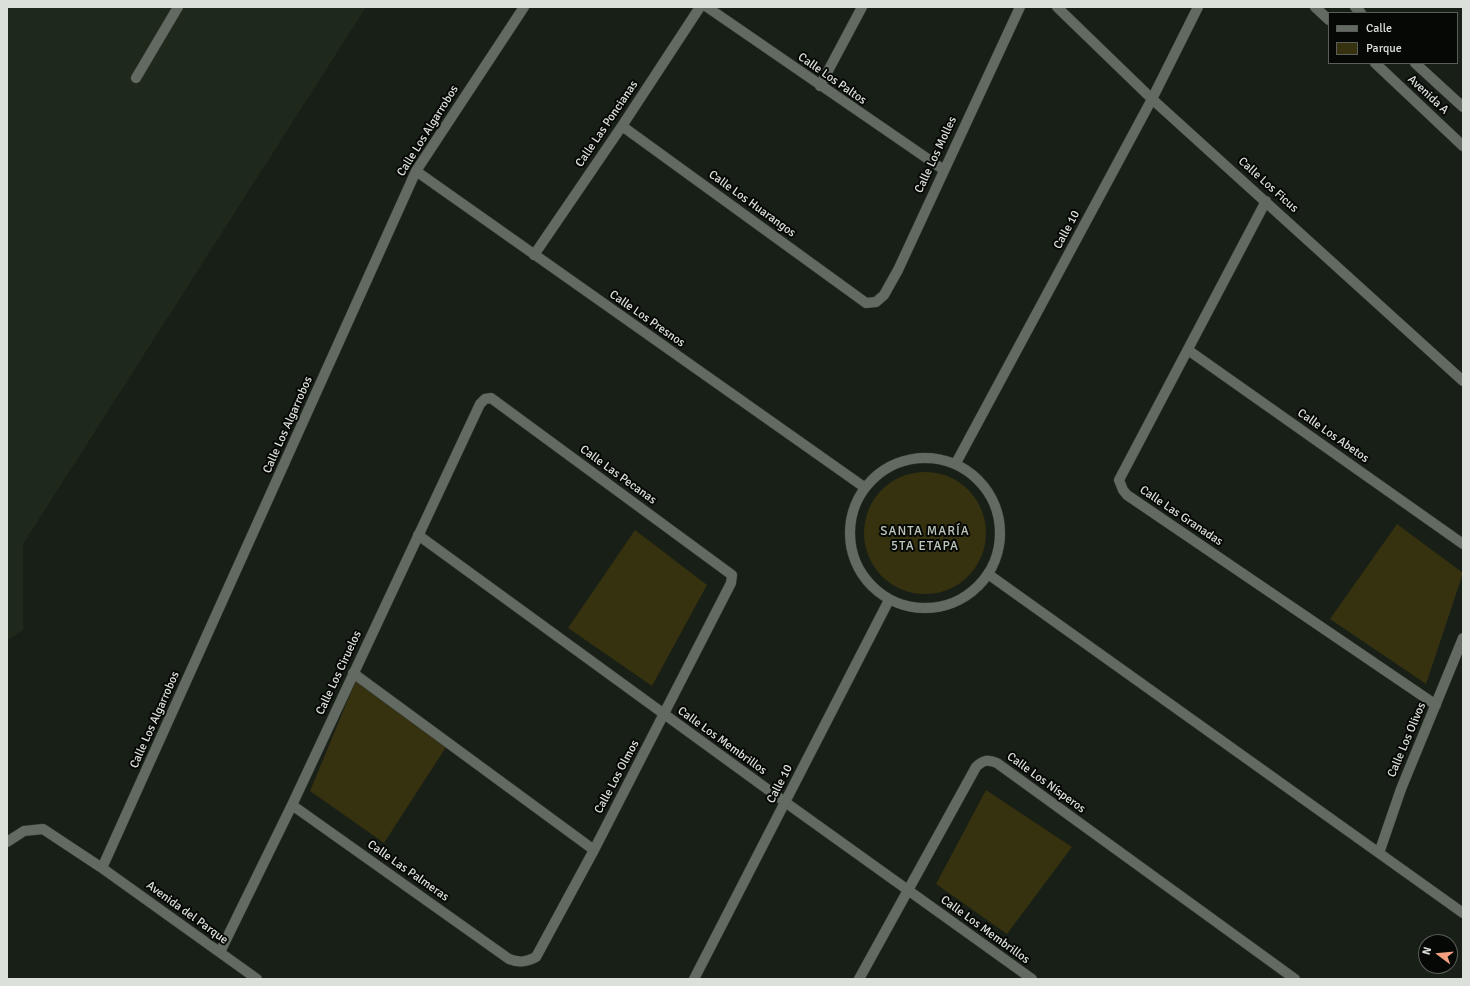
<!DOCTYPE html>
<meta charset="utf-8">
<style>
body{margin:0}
#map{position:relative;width:1470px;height:986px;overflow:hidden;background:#181f17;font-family:Signika,sans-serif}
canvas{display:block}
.frame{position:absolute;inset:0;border:8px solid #dbe0da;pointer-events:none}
.legend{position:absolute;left:1328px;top:12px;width:130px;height:52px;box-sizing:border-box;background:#060805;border:1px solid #5b5e5a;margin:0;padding:5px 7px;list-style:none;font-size:12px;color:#dbe0da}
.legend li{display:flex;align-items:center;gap:8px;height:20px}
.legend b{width:20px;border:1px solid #5b5e5a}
.north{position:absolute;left:1418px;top:934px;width:40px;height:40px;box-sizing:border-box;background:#060805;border:1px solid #5b5e5a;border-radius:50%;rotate:286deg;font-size:11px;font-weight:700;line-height:16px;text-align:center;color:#dbe0da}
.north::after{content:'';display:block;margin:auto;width:14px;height:18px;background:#f2a07f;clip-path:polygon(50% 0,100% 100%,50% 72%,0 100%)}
</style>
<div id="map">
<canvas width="1470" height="986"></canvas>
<div class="frame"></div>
<ul class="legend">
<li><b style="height:5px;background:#626a61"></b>Calle</li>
<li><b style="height:11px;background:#36310e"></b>Parque</li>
</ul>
<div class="north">N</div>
</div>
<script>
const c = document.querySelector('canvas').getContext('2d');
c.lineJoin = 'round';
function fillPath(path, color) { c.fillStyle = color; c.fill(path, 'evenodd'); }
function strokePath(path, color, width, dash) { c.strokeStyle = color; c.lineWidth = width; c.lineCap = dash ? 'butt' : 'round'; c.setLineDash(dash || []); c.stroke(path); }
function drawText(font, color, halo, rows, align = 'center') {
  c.font = font + ' Signika,sans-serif'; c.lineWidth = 4; c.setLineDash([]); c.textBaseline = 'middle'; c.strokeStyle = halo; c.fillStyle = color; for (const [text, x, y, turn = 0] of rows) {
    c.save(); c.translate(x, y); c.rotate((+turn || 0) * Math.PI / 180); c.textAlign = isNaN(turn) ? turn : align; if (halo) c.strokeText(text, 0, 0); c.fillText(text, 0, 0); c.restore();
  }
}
const built = new Path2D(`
 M7,7H366L23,544V630L7,640Z`);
const green = new Path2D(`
 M864 533a61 61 0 1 1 122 0a61 61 0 1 1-122 0Z
 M1397,524L1463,573L1426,684L1330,619Z
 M635,530L707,585L652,686L568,628Z
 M356,680L446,747L384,843L310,791Z
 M986,790L1072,847L1007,934L936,884Z`);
const minor = new Path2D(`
 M707,7L944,170
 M1057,7L1152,99L1463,381
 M136,78L178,7
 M820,86L862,7
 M622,126L866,303L876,302L884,295L898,270L1020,7
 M416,171L864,487
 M1266,201L1119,480L1123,490L1127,495L1436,705
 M534,255L622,126L700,7
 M1188,350L1463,544
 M418,535L785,802L1032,979
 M988,574L1463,913
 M353,673L594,850
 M7,842L24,831L43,829L102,868L257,979
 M1379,853L1401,789L1463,638
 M102,868L416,171L524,7
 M220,952L292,805L480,404L485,399L491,398L732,575L731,583L594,850L536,957C526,962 519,963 509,959L292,805
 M859,979L976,767C983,760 988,759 997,763L1295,979`);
const tertiary = new Path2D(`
 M1315,7L1329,20
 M1355,7L1361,13
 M1375,63L1463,146
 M1415,63L1463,107
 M850 533a75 75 0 1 1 150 0a75 75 0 1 1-150 0Z
 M956,463L1152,99L1198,7
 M694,979L889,600`);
const streetNames = [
 ["Calle Los Paltos",832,79,35],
 ["Avenida A",1428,95,43],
 ["Calle Las Poncianas",607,124,-56],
 ["Calle Los Algarrobos",428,131,-58],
 ["Calle Los Molles",936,155,-65],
 ["Calle Los Ficus",1268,185,42],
 ["Calle Los Huarangos",752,204,36],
 ["Calle 10",1067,230,-62],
 ["Calle Los Presnos",647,319,35],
 ["Calle Los Algarrobos",288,425,-66],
 ["Calle Los Abetos",1333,436,35],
 ["Calle Las Pecanas",618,475,36],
 ["Calle Las Granadas",1181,516,34],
 ["Calle Los Ciruelos",339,673,-65],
 ["Calle Los Algarrobos",155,720,-66],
 ["Calle Los Olivos",1407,740,-67],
 ["Calle Los Membrillos",722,741,36],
 ["Calle Los Olmos",617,777,-62],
 ["Calle Los Nísperos",1046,783,36],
 ["Calle 10",780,784,-63],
 ["Calle Las Palmeras",408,871,35],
 ["Avenida del Parque",187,913,36],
 ["Calle Los Membrillos",985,930,36]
];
const neighbourhoodNames = [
 ["SANTA MARÍA",925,532],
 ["5TA ETAPA",925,547]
];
fillPath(built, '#1e291c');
fillPath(green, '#36310e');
strokePath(minor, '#333833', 11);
strokePath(tertiary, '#333833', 11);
strokePath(minor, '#626a61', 10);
strokePath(tertiary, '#626a61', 10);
drawText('12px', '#dbe0da', '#060805', streetNames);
c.letterSpacing = '1px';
drawText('13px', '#bdc6bb', '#060805', neighbourhoodNames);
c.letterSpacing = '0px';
</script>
